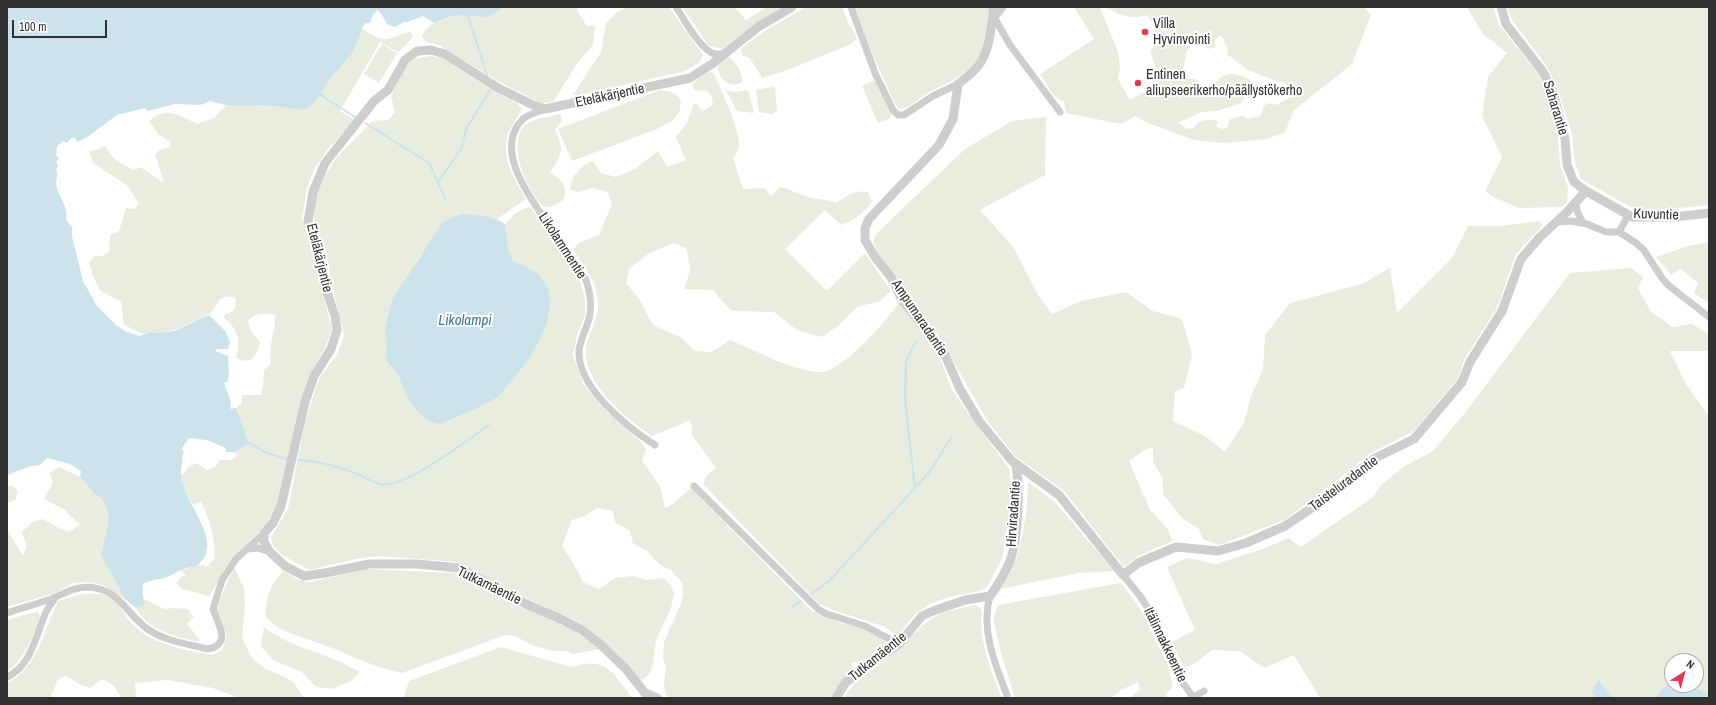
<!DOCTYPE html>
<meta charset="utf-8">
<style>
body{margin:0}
#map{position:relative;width:1716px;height:705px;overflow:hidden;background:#fff;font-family:"Archivo Narrow",sans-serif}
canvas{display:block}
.frame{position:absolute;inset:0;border:8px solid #313131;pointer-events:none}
.north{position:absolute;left:1664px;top:653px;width:40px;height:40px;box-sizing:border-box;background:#fff;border:1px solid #adadad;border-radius:50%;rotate:37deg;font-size:11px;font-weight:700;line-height:16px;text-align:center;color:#313131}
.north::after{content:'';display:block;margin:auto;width:14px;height:18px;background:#e23854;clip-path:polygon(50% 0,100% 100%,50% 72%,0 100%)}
.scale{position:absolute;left:12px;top:20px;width:95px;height:18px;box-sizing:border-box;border:2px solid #313131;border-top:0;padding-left:5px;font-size:12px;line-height:14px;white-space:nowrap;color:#313131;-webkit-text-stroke:3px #fff;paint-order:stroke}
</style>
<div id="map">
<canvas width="1716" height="705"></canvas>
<div class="frame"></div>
<div class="north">N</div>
<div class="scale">100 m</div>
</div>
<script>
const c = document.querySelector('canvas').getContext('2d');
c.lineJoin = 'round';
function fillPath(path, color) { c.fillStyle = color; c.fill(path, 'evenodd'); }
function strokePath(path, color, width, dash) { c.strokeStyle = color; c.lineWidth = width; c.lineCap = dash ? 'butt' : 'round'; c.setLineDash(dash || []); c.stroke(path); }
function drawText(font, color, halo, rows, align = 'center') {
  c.font = font + ' "Archivo Narrow",sans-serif'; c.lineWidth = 4; c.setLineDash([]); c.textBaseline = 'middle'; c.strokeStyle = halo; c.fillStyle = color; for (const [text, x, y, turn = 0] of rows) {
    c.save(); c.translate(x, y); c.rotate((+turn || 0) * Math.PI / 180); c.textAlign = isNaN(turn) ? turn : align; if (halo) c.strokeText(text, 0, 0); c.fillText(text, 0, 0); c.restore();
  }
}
const green = new Path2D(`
 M463,7H577V11L587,26H595L593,45L578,62L553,102L541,103L499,82L439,45L426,42L422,36C430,18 444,24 456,14C459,12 461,9 463,7Z
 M627,7H669L703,55L700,62L685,71L581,95H573L601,52L606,23L616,13Z
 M682,7H734L746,20L767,7H783L755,24L723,49L709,46Z
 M806,7H842L849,25L852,27L857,39L851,44L785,71L762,78L750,58L743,56L740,49L766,30Z
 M855,7H990C988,19 989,35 984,47C975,73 948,82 926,94C918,99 908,110 899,109L895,104L871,51Z
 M1074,7H1100L1118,52L1120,67L1118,79L1130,100L1157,85L1159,77L1150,50L1159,42L1153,24L1147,15C1130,20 1124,16 1108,9L1106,7H1364L1371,15L1352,64L1294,110L1285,132L1267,139L1223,143L1194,140L1145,122L1136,116L1121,124L1066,113L1064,102L1054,96L1040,74L1094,39ZM1219,36H1222L1228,49L1227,54L1248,70L1276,81L1284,82L1294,93L1289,98L1276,105L1268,103L1264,106L1260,116L1249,119L1243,116L1230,119L1227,128L1222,129L1216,126L1218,121C1207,119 1200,119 1194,128L1188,129L1178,123L1201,112L1217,111L1241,103L1251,87L1250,80C1234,71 1221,71 1212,89L1203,87L1196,79H1188L1182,75L1187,51L1194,43L1202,44L1208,49L1215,47V40Z
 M1467,7H1493L1499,25L1539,75L1548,95L1558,137L1560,165L1568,188L1567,202L1562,207L1519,208L1493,197L1485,191L1502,157L1482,116L1488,77L1507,53L1483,34Z
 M1507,7H1709V205L1680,208L1636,210L1581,179L1575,163L1572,134L1558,90L1546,65L1512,20Z
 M365,23L362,29C368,32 376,38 382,39C390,41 401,33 410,32L413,36L406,45L398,52L380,42L340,111L355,120L328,149L314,169L307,188L302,218L314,256L318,276L332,329L326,346L310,374L300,404L278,502L268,522L226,566L215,587L209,596L182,589L176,583L182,576H186L181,570L199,565L207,566L215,558C214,536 211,522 201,502L193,505L183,487L180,475L184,474L189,466L196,463L207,470L215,467L220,460H231L237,456L235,452L249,443L236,408L242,403V395H261L263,386L264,370L271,364C270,358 270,351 271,345C272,334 276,326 275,315C264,313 256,312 248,321L251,331L260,342C256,356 252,366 236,358C241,342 238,328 224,318L225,314C235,313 237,306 235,297C216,294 220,305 209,314C205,317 199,319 194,321C180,327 168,335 152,332C142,337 134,330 124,324L121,302L100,290L93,276L89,262L95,256H102L109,252L110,235L119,231L126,208L135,209L139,203L128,186L93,163L89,151L97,150L105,146L114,159L133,170L140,167L164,183L155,154L160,150L170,147V141L158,134L149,121C167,106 179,115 197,124L214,118L226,105L210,101L200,105L326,24L370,23Z
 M382,44L397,53L379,83L364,74Z
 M430,56L443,58L495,92L517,103L522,109C517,118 510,127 507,137C502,160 515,181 526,199L497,219L505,224L516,213L530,206L580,282L585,298V315L577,335L573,355L583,384L604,409L641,442L646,450L642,461L660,486L665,508L674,503L691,488L812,611L841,623L862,628L884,639L889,644L888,647C876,654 866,663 851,662L853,666L830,698H670L665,693L664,684L666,668L663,658L664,642L681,604L683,592L682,583L672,571L660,565L647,551L633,544L630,531L615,522L613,511L597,508L583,517L572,520L562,546L572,561L583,582L599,589L615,578L633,576L647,580L664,578L670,584L674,593L671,608L656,640L653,665L649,674L642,680L638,678L619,656L593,633L573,619L534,602L458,562L379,556L356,559L309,570L282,555L272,544L271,537L288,509L305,423L314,393L320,377L337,355L344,335L332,285L326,251L314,222L315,197L326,174L337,157L373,121L388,120L395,112L391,96L405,67L414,59ZM426,249L407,395L398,375L385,359L414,265Z
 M729,57C736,62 744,74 742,82C729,90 717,78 718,64L724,58Z
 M712,72C721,87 737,125 739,141C740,148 737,153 733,158L743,189L765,188L771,196L780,187C789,189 796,193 805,196C815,200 825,198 836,203C846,197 857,188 869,193L872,202C863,214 854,220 841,225L825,210L785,249L827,291L865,253L891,291L880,301L857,307L839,325L822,337L797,330L774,312L732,311L718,297L714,290L684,289L690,271L687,249L674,243L648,254L629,269L626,283L639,299L653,325L682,338L694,351L712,352L730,340C757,351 790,370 819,372C841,374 887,320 899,303L939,355L951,388L975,423L1009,468L1011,484L1008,521L1002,559L987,587L979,591L946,598L930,604L915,614L897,637L885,627L833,610L819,604L703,484L707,475L716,468L692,435V427L690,420L652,436C627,419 585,385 586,352C586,335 600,319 598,301C597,282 583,265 573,249L580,242L599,235L612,204L608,192L592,188L578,192L570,189C572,175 580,166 593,161L601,173L616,177L635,169L658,151L667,167L686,160L676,137L687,123L694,104L696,103L702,111L713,105L712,98L708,91L694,90L692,85L703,73Z
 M873,81H876L892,113L890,118L878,123L862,86Z
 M775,86L777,111L772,114L759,112L756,90Z
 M660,90L672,92L679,97L681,103L679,113L672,121L657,129L572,161L558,129Z
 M726,90L735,92L748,90L754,113L737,111Z
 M560,114L562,120L555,130C564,150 563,154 550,172C562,181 568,184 564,200L551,207L542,206C528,187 516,166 518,142C519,136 520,129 525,125C535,118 548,117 560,114Z
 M1046,117L1045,175L980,210L1014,248L1038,295L1052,314L1081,301L1126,292L1153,311L1182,319L1192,355L1184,388L1175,392L1173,421L1205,436L1225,452L1244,423L1251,396L1263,370L1265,335L1290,303L1362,284L1390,268L1397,313L1452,258L1468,226H1501L1539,221L1543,225L1516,254L1497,308L1465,358L1458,378L1414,431L1369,454L1328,488L1284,520L1219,545L1203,539L1198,528L1183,519L1163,494V478L1153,462V447L1143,451L1129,461L1150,510L1167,528L1173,541L1138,556L1124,567L1064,491L1015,456L988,422L937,333L907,296L896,276L879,255L873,241L877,233L965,149L1012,121Z
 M1709,242V303L1694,293L1698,283L1681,269L1671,275L1656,257L1688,246Z
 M1631,268L1643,277L1638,288L1651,312L1673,327L1692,324L1709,334V351H1670L1686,384L1709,416V698H1320L1294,655L1264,668L1240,651L1212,650L1194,664L1184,668L1172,642L1195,630L1167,567L1187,558L1216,564L1263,549L1288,538L1301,547L1373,497L1382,484L1405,466L1433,451L1464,414L1570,273ZM1672,661H1696V685H1672Z
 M59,467L80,477L95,494L102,499L106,507L109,519L101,555L125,599L103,585L88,582L73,583L55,593L7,607V529L23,556L27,547L22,532L32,522L43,519L57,527L69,532L80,525L65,510L44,499L53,482L49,473Z
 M1028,482L1054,501L1114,571L1079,573L1000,589C1022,560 1027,517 1028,482Z
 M13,486L18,492L15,500L7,503V487Z
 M234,567L244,588L245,604L242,638L252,658L265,669L283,676L294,683L304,698H238L213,688L167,680L135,683L136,698L121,697L113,685L102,679L90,688L81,685L66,676L59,678L50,698H7V683C37,669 44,629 58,601C77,595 103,586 119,605C122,609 124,614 127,618C131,623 138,629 143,633C163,647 190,651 213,655L222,650L227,637L217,610L219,602Z
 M366,569L455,573C474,579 490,591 507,601C526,610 546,616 564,625C577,632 589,640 600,649L573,654L567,651H555L534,646L515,636L505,635L402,673C372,667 352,655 324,645C304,637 279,633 265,616C268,593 268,588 284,571L298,580L310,582Z
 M1121,583L1143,613L1152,634L1167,663L1173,686L1166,694V698H1129L1140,690L1138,682L1121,690L1111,698H1015L1001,653L993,618L998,605Z
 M144,599L164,609L175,608L187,609L194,617L187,624L199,639V642C184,639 164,634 151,625C144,620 140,614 136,608L144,605Z
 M976,605L982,610C978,640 991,670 1002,698H844C855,678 879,667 896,652C909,640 919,626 935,617C946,610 963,608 976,605Z
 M38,612L40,616C35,633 23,663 7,671V620L27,614Z
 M264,627C285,644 310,649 335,660C343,663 352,668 360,672L351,681L332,689L316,687L302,672L273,660L261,646Z
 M501,647L571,667C607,656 613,673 632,698L404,697L409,681Z`);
const water = new Path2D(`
 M7,7H504L489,17L456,15L434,23L423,16L408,22H404L395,27L387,24L382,15L378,10L373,14L370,23H365L361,29L357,43L352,53L329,80L316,100L307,108L299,110L278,106L226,105L210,101L200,105L175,104L148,111L145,108L117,115L89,136L77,142L75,138H71L67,143L63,141L57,146L56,156L59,158L56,162L58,165C56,169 56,170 57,174C57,179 55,182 57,188C60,200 69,207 66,220L72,227V236L83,281L97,306L116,325L125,331L139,336L152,332L159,333L174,331L209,315L226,332L230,342L228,349H217L215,351L228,356L229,375L228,381L224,383L231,402L230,409L236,408L249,443L235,452H226V448L207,440L189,438L182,448L184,453C181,457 183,460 182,464C172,494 227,537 200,563C197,567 191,567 186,568C179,570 173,575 167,577C159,580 151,579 143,584C142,592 144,598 144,605L136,608L125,599L101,555L109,519L106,507L102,499L95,494L80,477L81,471L70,464L47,458L40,465L31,466L7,475Z
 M461,214C477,215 491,215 505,224L507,245L513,261C527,267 545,275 549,292C556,322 528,363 509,384C505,388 501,395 496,398C480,408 459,415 441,424L431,422L419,413L408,399L398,375L385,359L387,351L385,328L392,300L443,222Z
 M1598,680L1613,698H1597L1592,693Z
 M1672,680V685H1686L1709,694V698H1654Z`);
const stream = new Path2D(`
 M468,16L487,75
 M319,94L355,117
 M365,123L429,163L445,198
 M438,182L461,149L467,127L491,89
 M249,443L267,453L287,459
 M298,460C320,461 340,467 360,475C366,478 373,482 380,484C403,490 469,439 489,425
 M915,488L905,398L906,362L916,341
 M811,594L829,581L915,488L931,470L952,436
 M791,608L801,601`);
const minor = new Path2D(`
 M676,7C684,19 701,51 715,54C718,54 722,54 725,53
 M851,7L875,73L893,110L898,115H904L933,96L958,84
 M994,17L1010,45L1060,112
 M545,109C538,112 529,114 523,119C493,148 529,196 546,221C559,241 572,260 586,280C591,295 593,309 587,325C584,334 580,341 579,351C577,387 628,428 655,445
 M1576,201L1577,211L1583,223
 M1556,222L1571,221L1587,224L1606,232H1619
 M1619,232L1636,243L1643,249L1662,278L1668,285L1709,317
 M1619,232L1629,214
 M694,486L818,609L827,614L865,626L899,644
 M248,549L258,548L270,552
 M1123,575L1140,596L1155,619L1167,651L1183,683L1193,697L1204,691
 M990,596C980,630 996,666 1008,698
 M7,613C20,608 34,605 48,600C62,595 73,587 88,587C121,589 126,615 149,630C165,641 189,644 207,649C215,648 218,646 222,639L221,630L213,609L222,580L236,559L264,533
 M7,677C31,666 36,636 45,614C48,608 52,603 55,598`);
const tertiary = new Path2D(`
 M993,7C994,15 992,21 991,29C987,58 981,67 958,84L953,119L939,145L869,219L865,228V240L875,257L891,277L902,300L944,353L960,389L979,421L1012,461L1059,495L1123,575L1138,563L1176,547L1218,551L1246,543L1285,526L1319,503L1373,459L1414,439L1462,382L1470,362L1502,311L1521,259L1539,238L1566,213L1586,191
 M1501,7L1506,24L1543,72L1553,92L1565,138L1567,165L1574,182L1586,191L1632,217H1674L1709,213
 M994,17L1002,7
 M657,698L645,693L626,669L600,644L582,630L559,618L528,605L460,568L416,564H369L325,573L304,576L285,566L270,552L264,542V533L273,523L281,506L305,402L314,376L331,349L337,330L335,316L324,283L322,263L319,249L308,222L313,192L325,163L374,101L388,90L405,60L417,51L431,50L445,54L498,88L533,105L545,109L690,78L712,64L758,27L792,7
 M836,698L846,682L899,644L922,616L933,611L965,600L990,596C998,585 1005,573 1010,561C1019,536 1020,491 1016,465`);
const markers = [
 [1145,32,4,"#e23854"],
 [1138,83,4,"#e23854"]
];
const poiNames = [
 ["Villa",1153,24],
 ["Hyvinvointi",1153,40],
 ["Entinen",1146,75],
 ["aliupseerikerho/päällystökerho",1146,91]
];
const streetNames = [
 ["Eteläkärjentie",610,96,-12],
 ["Saharantie",1555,108,73],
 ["Kuvuntie",1656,215,2],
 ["Likolammentie",562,246,57],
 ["Eteläkärjentie",319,258,76],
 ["Ampumaradantie",919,318,56],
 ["Taisteluradantie",1344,484,-37],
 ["Hirviradantie",1014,514,-86],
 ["Tutkamäentie",489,586,26],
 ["Itälinnakkeentie",1165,645,64],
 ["Tutkamäentie",878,657,-39]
];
const waterNames = [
 ["Likolampi",465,321]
];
fillPath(green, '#e8eddf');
fillPath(water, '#cce3ec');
strokePath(stream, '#cce3ec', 2);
strokePath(minor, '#cecece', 7);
strokePath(tertiary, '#cecece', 9);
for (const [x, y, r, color] of markers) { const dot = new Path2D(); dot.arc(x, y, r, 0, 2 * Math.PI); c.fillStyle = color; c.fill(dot); strokePath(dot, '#fff', 1.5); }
drawText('14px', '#313131', '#fff', poiNames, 'left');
drawText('14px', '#313131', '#fff', streetNames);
drawText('italic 15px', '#3f7992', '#fff', waterNames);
</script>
